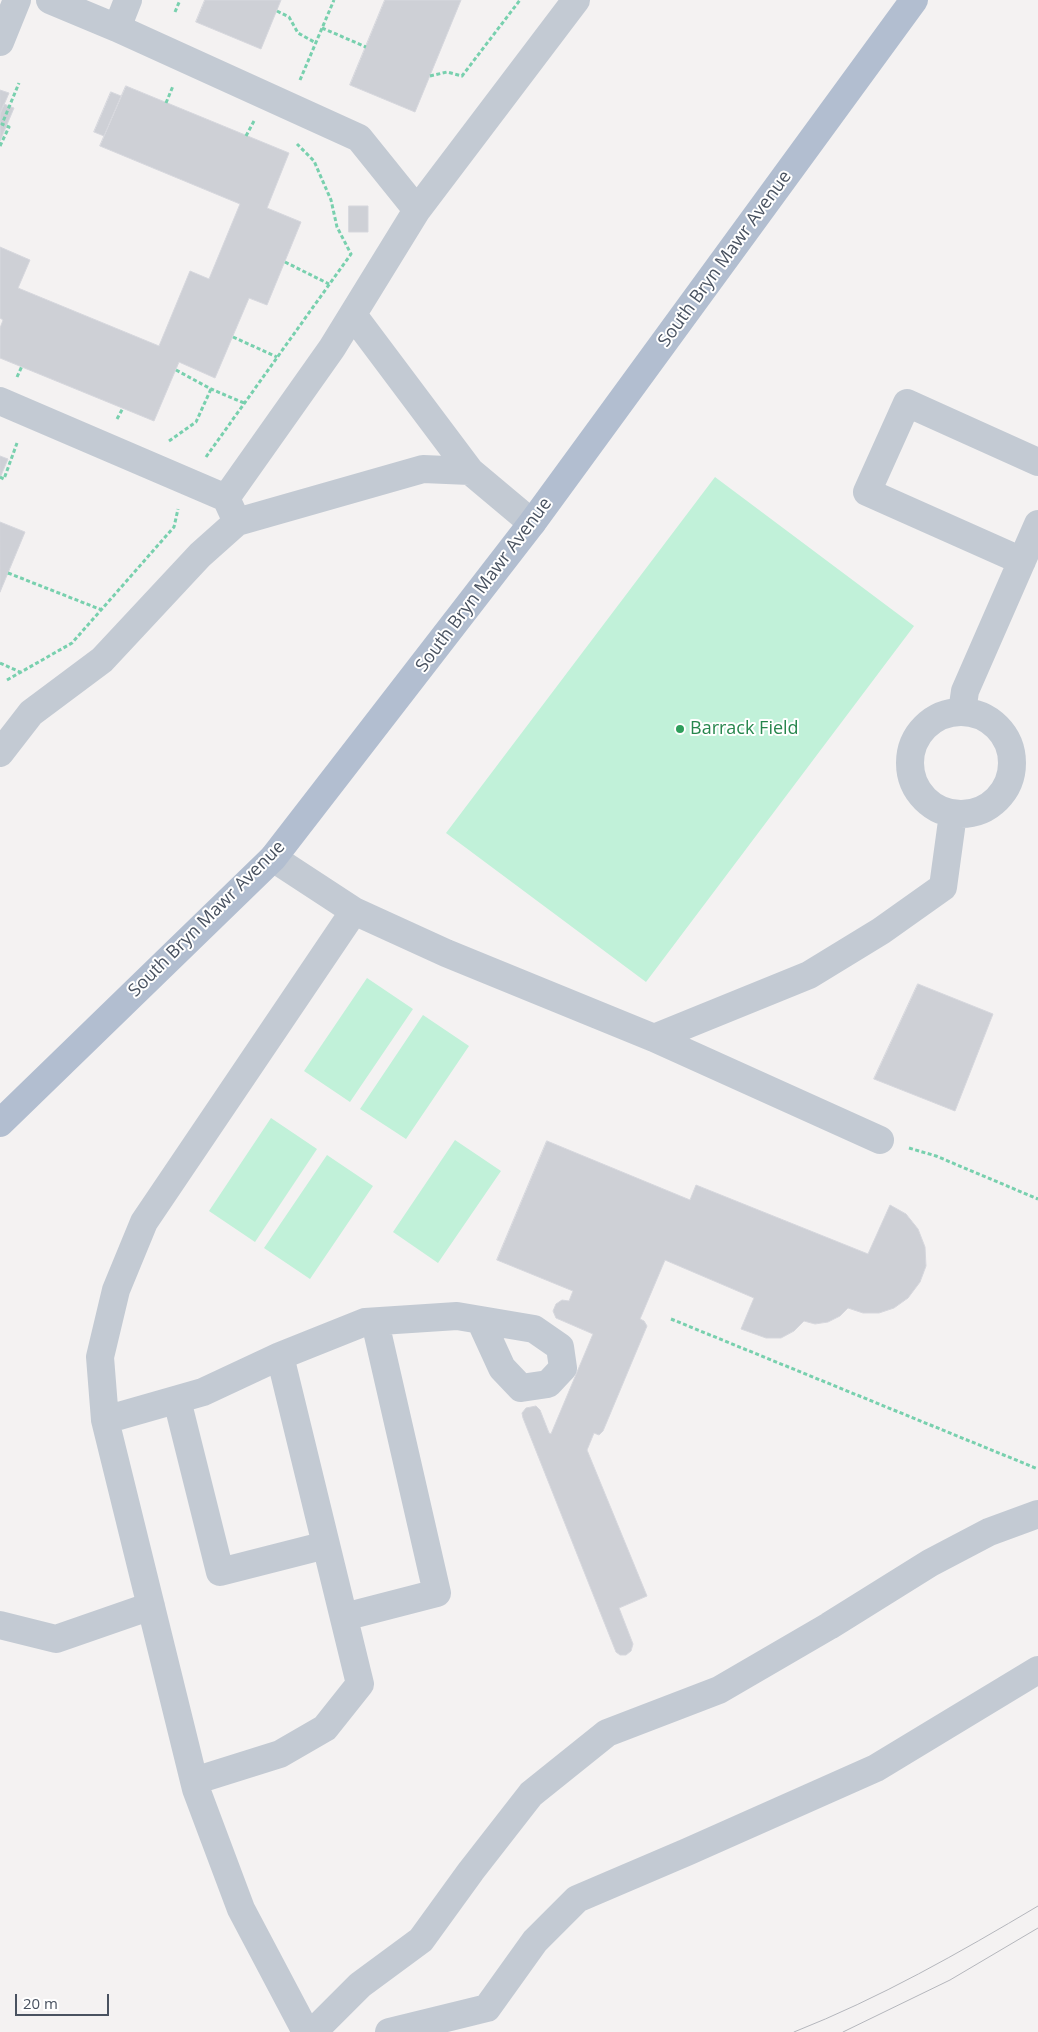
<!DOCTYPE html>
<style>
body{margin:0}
#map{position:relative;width:1038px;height:2032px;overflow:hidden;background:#f4f2f2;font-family:"Open Sans",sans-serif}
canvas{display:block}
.scale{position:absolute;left:15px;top:1994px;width:94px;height:22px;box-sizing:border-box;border:2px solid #495260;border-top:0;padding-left:6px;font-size:15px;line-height:18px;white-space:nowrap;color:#495260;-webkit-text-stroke:4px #fff;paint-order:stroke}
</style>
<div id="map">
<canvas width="1038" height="2032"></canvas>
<div class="scale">20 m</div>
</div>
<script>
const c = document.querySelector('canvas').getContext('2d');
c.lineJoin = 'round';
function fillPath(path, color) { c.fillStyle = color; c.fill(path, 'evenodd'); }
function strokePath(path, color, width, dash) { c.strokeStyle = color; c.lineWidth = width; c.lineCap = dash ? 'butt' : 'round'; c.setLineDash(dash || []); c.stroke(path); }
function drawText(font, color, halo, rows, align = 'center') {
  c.font = font + ' "Open Sans",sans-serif'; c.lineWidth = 4; c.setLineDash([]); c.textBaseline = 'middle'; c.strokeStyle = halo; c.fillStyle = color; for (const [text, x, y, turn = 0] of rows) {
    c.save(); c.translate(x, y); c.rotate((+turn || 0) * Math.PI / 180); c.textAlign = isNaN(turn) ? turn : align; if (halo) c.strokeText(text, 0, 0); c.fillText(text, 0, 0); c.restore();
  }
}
const green = new Path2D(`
 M715,477L914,626L646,982L446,833Z
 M367,978L413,1009L350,1102L304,1071Z
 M423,1015L469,1046L406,1139L360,1109Z
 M271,1118L317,1149L255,1242L209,1211Z
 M455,1140L501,1171L438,1263L393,1232Z
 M327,1155L373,1186L310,1279L264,1248Z`);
const building = new Path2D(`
 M205,0H281L261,49L196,22Z
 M385,0H461L415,112L350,85Z
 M126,86L289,153L267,208L301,222L267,305L249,298L215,378L179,362L154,421L0,358V328L3,320L0,318V247L30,260L18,288L159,346L190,271L209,279L240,204L100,146Z
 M0,90L9,93L0,114Z
 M111,92L121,96L104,136L94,132Z
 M4,104L14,108L0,141V114Z
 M349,206H368V232H349Z
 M0,456L8,459L0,478Z
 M0,522L25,532L0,592Z
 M918,984L993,1014L955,1111L874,1079Z
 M547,1141L690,1200L696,1185L868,1254L890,1205L906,1214L918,1229L925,1247L926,1266L920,1282L908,1298L894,1308L879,1313H863L848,1308L840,1316L828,1322L815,1324L804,1321L794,1331L781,1338H766L741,1329L754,1298L665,1260L640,1319L644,1321L647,1326L603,1431L599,1435L594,1433L587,1450L647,1596L619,1608L633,1644L631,1651L626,1655H620L616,1652L523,1418L522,1413L526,1408L536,1406L540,1410L549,1433L551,1434L593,1334L556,1318L553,1311L556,1304L562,1300L569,1301L573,1291L497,1260Z`);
const path = new Path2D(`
 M277,11L289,17L298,33L316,43
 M175,12L180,0
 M322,28L366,47
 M430,76L447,72L462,76L520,0
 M300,80L334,0
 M166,103L173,86
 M246,136L254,121
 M0,146L9,127L2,124L19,83
 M285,262L329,284
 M233,337L277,357
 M176,370L211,389L244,403
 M17,377L22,366
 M117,419L123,408
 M169,441L196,422L211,389
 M206,457L351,254L337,227L331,200L314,161L297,144
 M0,477L4,479L17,443
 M8,573L102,610
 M0,663L20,672
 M7,680L72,643L174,527L178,509
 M909,1148L936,1156L1038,1199
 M671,1319L1038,1469`);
const minor = new Path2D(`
 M50,0L117,28
 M128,0L117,28L359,138L417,210
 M0,42L17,0
 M353,315L470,471
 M0,401L226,498
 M532,523L470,471L423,469L237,522L226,498L332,348L417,210L576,0
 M1022,561L867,492L907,403L1038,462
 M910 763a51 51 0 1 1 102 0a51 51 0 1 1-102 0Z
 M962,712L965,691L1038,524
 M0,753L31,713L102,660L200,555L237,522
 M273,858L354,911L446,953L654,1038L809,975L881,931L943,887L953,814
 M654,1038L880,1140
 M177,1400L220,1572L326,1545
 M105,1420L203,1392L280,1356L365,1322L457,1316L534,1329L560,1347L563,1368L548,1384L521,1388L502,1368L480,1320
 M344,1617L437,1593L375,1322
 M0,1625L56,1639L151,1606
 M194,1781L280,1754L325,1728L360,1684L280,1356
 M306,2032L241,1909L196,1789L105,1420L100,1357L116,1290L144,1222L354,911
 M313,2032L360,1985L421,1940L471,1871L531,1794L607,1733L719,1690L829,1626L930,1563L989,1532L1038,1514
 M389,2032L487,2008L535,1941L577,1899L687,1852L876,1768L1038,1670`);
const major = new Path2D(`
 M0,1123L273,858L532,523L914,0`);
const tram = new Path2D(`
 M794,2032C880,1998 959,1953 1038,1906
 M843,2032L950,1980L1038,1928`);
const markers = [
 [680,729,5,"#2e9e5b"]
];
const streetNames = [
 ["South Bryn Mawr Avenue",725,259,-54],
 ["South Bryn Mawr Avenue",484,585,-53],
 ["South Bryn Mawr Avenue",207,919,-45]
];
const leisureNames = [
 ["Barrack Field",690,729]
];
fillPath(green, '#c1f1d9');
fillPath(building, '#ced0d6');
strokePath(building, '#d6d7dd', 1);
strokePath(path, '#78d0ae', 3, [4, 2.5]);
strokePath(minor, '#c3cad3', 28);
strokePath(major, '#b2bed0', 28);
strokePath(tram, '#b4b6bc', 1);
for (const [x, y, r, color] of markers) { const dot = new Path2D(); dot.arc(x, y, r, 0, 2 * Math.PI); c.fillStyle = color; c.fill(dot); strokePath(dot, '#fff', 2); }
drawText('18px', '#495260', '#fff', streetNames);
drawText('18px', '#27864d', '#fff', leisureNames, 'left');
</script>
